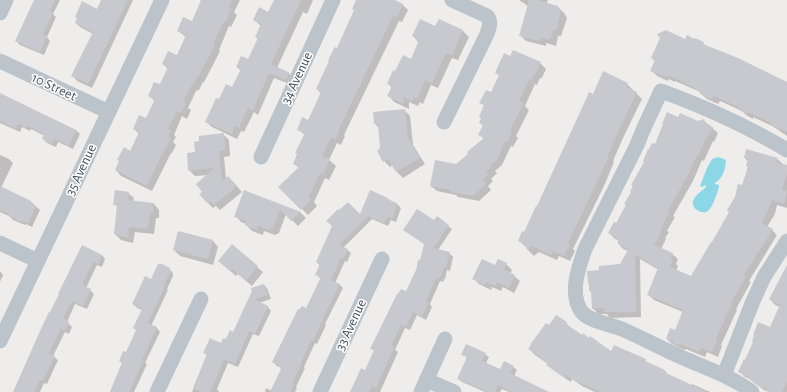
<!DOCTYPE html>
<style>
body{margin:0}
canvas{display:block;background:#efecec}
</style>
<canvas width="787" height="392"></canvas>
<script>
const c = document.querySelector('canvas').getContext('2d');
c.lineJoin = 'round';
function fillPath(path, color) { c.fillStyle = color; c.fill(path, 'evenodd'); }
function strokePath(path, color, width, dash) { c.strokeStyle = color; c.lineWidth = width; c.lineCap = dash ? 'butt' : 'round'; c.setLineDash(dash || []); c.stroke(path); }
function drawText(font, color, halo, rows, align = 'center') {
  c.font = font + ' "Alegreya Sans",sans-serif'; c.lineWidth = 3; c.setLineDash([]); c.textBaseline = 'middle'; c.strokeStyle = halo; c.fillStyle = color; for (const [text, x, y, turn = 0] of rows) {
    c.save(); c.translate(x, y); c.rotate((+turn || 0) * Math.PI / 180); c.textAlign = isNaN(turn) ? turn : align; if (halo) c.strokeText(text, 0, 0); c.fillText(text, 0, 0); c.restore();
  }
}
const water = new Path2D(`
 M718,157L724,159L726,161C725,170 723,178 715,183V184L719,185V187C717,193 713,207 708,211C702,215 691,209 693,201C696,194 701,192 706,187L705,185L702,187L700,186L707,168L712,159Z`);
const shadow = new Path2D(`
 M35,0H60L53,14L56,17L47,37L50,41L44,55L20,45L16,41Z
 M102,0H133L92,88L77,81L73,76L93,34L80,27L76,23L98,10Z
 M200,0H240L234,12L237,15L231,27L229,26L219,50L220,51L213,65L204,82H203L199,90L196,91L188,108L191,110L187,119L182,116L174,135L176,137L173,142L176,145L172,153H171L152,191L121,176L116,170L131,152L139,134L134,129L146,119L155,101L149,96L160,86L168,69L163,64L178,57L186,37L178,31L193,22L202,1Z
 M275,0H313L307,14L303,12L277,68L289,74L294,79L292,85L274,78L258,115L254,112L244,132L241,131L237,139L212,127L206,122L220,100L233,88L241,71L237,67L249,60L258,39L256,37L261,26L254,20L269,13Z
 M357,0H393L402,4L408,10L402,22L399,21L344,135L345,136L341,145L337,143L329,160L336,166L329,180L325,178L314,202L317,206L308,215L280,187L299,168L294,164L305,135L298,129L309,121L321,94L317,89L337,49L355,11Z
 M519,0H548L546,4L558,7L564,13L567,18L561,36H558L556,46L546,43V46L526,41L520,35L528,6Z
 M439,20L463,31L469,37L458,60L452,58L438,88L431,85L423,104L420,102L418,106L409,102V109L394,102L389,96L392,88L388,83L396,72L411,60L419,43L413,36L436,27Z
 M685,40H695L703,43L706,46L787,83V136L774,127L753,117V119L746,115L742,111L720,101L718,104L707,99L698,91L675,81V82L669,79L668,81L657,76L651,70L655,61L652,58Z
 M511,57L540,63L546,69L542,78H540L537,85L535,84L525,106L529,110L516,136L518,138L513,147L511,146L502,165L495,171L497,173L491,179L493,181L488,186L491,190L479,201L458,197L456,195L437,191L431,186L457,165L484,139L480,135L484,126L481,123L485,106L481,103L491,94L500,76L497,73Z
 M627,84L633,90L632,91L636,93L642,99L623,138L613,161L614,162L604,186L573,249L575,251L570,261L559,256L557,260L539,252L534,256L528,250L527,247L525,246L519,241L525,233L593,95Z
 M0,95L76,130L80,134L73,149L58,142L56,147L47,143L43,139L45,136L31,129L30,131L22,127L20,132L0,123Z
 M404,110L410,116L413,145L425,164L403,178L397,172L393,165L390,167L384,161L381,149L379,128L375,124Z
 M678,118L698,122L703,120L718,133L714,142L713,141L704,161L702,160L693,181L673,216L675,217L667,231L669,232L665,238L666,239L661,249L672,254L678,259L676,264L678,266L676,271L691,277L713,244L743,186L748,167L747,166L748,162L745,158L777,159L783,164L787,166V208L777,205L775,214L767,227L772,230L777,235L749,281L751,282L736,309L737,310L721,345L722,346L718,357L707,352L705,357L686,349L684,350L672,344L667,339L675,332L683,312L654,300L648,294L659,270L640,259L641,317L610,318L607,314H598L593,308L592,293L590,291L600,271L620,265L628,251L623,249L618,243L619,241L615,239L609,233L617,224L627,206L655,145Z
 M223,134L229,140L230,156L224,157L226,179L234,183L242,192L220,210L216,206L213,208L208,203V175L195,176L189,170L196,153Z
 M0,155L9,159L13,163L1,188L30,201L40,210L32,227L26,224L25,225L13,220L9,216L0,212Z
 M245,191L300,212L306,218L298,226L286,214L279,233L275,235L264,231L263,235L252,231L246,225V224L241,222L236,216Z
 M128,193L134,198L133,202L154,204L159,210V218H156L154,234L135,232L133,243L121,240L115,234L118,208L115,204Z
 M391,202L398,205L401,208L396,222L391,220L388,226L372,219L343,248L347,250L351,253L347,262L345,261L335,283L339,284L343,288L325,324L326,325L317,344L315,343L304,367L305,368L296,387L297,388L295,392H265L266,388L272,391L282,368L277,366L273,362L306,309L321,279L316,274L320,266L317,262L360,215Z
 M434,222L448,226L452,229L438,250L449,253L453,257L450,271L447,270L445,279H444L443,282L440,281L430,304L432,307L426,320L417,315L410,330L405,328L395,350L398,352L380,392H351L366,371L374,351L372,348L406,293L421,261Z
 M213,241L218,247L213,265L180,256L174,250Z
 M82,246L102,255L105,259L102,267L97,265L86,288L90,290L94,294L87,309L75,304L67,322L72,327L69,334L65,332L53,356L58,360L47,384L44,383L40,392H14Z
 M232,246L263,272L252,286L238,274L236,276L219,261Z
 M506,264L512,270L510,274L514,276L520,281L514,293L503,287L501,291L492,287L491,290L479,284L474,279L496,266Z
 M787,267V392H769L764,390L756,384L751,379L745,377L739,371L746,361L770,329L780,307L775,305L770,299Z
 M169,269L173,273V276L167,289L168,290L151,326L157,328L160,332L145,363L147,364L134,392H110L126,353L137,331L142,310L137,308L133,304L151,281Z
 M0,271L3,275L0,282Z
 M264,285L267,288L271,299L259,303L268,307L271,311L259,336L253,334L238,367L228,363L217,389L219,392H192L208,356L204,352L221,345L227,340L234,333L253,292Z
 M566,323L572,329L611,353L645,360L648,364L665,371L669,376L691,386L692,384L710,392H595L582,386L572,379L571,382L553,370L548,364L535,355L529,349L549,326Z
 M463,354H485L489,357L486,363L501,370L513,367L517,370L514,376L547,392H509L502,389L500,392H485L462,382L458,378L467,358Z`);
const building = new Path2D(`
 M34,0H55L50,11L53,12L43,34L47,36L40,52L15,41Z
 M101,0H128L88,84L71,76L93,32L75,23L77,18L75,17L82,1L97,9Z
 M201,0H232L229,7L232,8L226,22L224,21L213,44L215,45L198,77H197L193,85L191,86L183,102L186,104L181,113L177,111L168,129L171,130L168,137L171,138L166,148H165L147,186L115,170L119,161L117,160L124,147L130,151L139,132L133,129L139,115L146,118L155,99L148,96L154,82L160,84L168,67L162,64L168,51L177,55L186,35L177,31L183,17L192,21Z
 M274,0H301L271,64L290,73L286,80L269,73L253,110L248,108L239,128L235,126L232,134L205,122L216,98L219,99L226,84L232,87L241,69L236,67L241,56L248,59L258,38L255,37L261,24L253,20L259,7L268,12Z
 M356,0H395L403,4L397,17L393,16L339,129L340,130L335,140L331,138L322,156L330,159L323,175L320,173L309,196L312,199L301,210L278,187L299,167L293,164L297,154L295,153L305,133L297,130L302,117L308,120L316,103L321,92L316,89L329,61H328L330,56L335,47L337,48L354,10L352,9Z
 M529,0H537L558,6L561,12L556,31L553,30L550,40L541,38L540,41L519,36Z
 M420,19L435,26L439,19L463,30L452,55L446,53L432,83L425,80L417,99L414,97L412,101L403,97L404,104L387,96L392,86L387,84L393,70L395,71L403,55L411,59L419,40L412,36Z
 M666,30L685,39L687,35L694,39L695,38L704,42L703,44L738,58L787,82V132L771,125V123L748,112L747,114L739,110L740,108L714,96L712,99L700,94L701,92L694,89L695,88L670,76L669,77L663,75L662,76L650,71L655,60L651,58L660,38L657,34Z
 M513,50L541,62L536,73H535L531,80L529,79L519,101L524,103L510,130L512,132L508,142L505,141L497,160L490,165L492,167L486,172L488,175L483,179L486,184L473,196L451,192V190L430,186L435,160L456,164L468,154L467,152L484,138L478,135L483,125L479,123L481,118L479,117L484,105L479,103L486,90L491,92L499,75L495,73L504,53L510,56Z
 M603,71L628,83L626,87L637,92L618,132L608,155L609,156L598,180L568,243L570,245L564,256L553,251L551,255L532,246L527,250L525,244L518,241L522,231L524,232L536,206H537L586,99L589,92L593,94Z
 M0,93L76,130L69,146L54,139L52,144L42,139L44,134L27,126L26,128L18,124L16,129L0,121Z
 M405,109L408,138L420,158L396,172L388,159L383,162L377,151L380,148L378,124H374L373,112Z
 M667,112L678,117L680,113L698,121L704,119L705,123L713,127L708,137L707,136L698,156L697,155L688,175L668,210L670,211L662,225L664,226L660,232L661,233L654,245L673,253L670,258L673,260L670,267L691,276L711,242H712L729,212L727,210L735,197L738,184L742,185L748,167L746,166L748,159L744,158L746,149L778,158L776,162L787,165V173L782,189L787,191L784,204L772,200L769,208L762,223L773,229L744,275L746,276L731,303H732L716,339L717,340L712,352L701,348L699,352L680,344L677,345L674,344L673,342L666,339L670,328L675,330L683,310L647,295L658,268L635,255L636,312H604V308L592,309L591,291H589V284H588L587,271L599,270V266L620,264L628,250L617,243L619,240L608,233L614,222L616,223L626,205L624,204L631,192L630,191L633,186L631,185L644,162L643,161L648,149H649L652,143L655,144L663,124H662Z
 M224,133L225,150L219,151L222,181L228,176L237,186L214,205L210,201L207,203L199,194L202,192L196,184L214,168L188,171L187,153L195,152L194,142L199,141V136Z
 M0,186L31,201L30,203L36,206L28,223L22,221L21,222L8,216L9,214L0,210Z
 M115,190L129,192L128,200L154,203L153,213H150L148,229L129,227L128,238L114,234L117,205H113Z
 M244,190L251,193L301,212L291,221L280,209L273,228L269,230L258,226L257,230L245,225L246,221L234,217Z
 M370,190L388,198V199L398,204L392,219L387,217L384,223L368,216L339,245L348,249L343,259L341,258L331,280L340,284L322,320H323L313,341L311,340L301,363H302L292,383L294,384L290,392H270L281,369L280,368L281,367L272,362L298,309H300L302,306L306,308L321,277L315,275L320,264L316,262L332,226L326,221L338,209L339,210L348,202L360,214Z
 M417,209L434,220L437,216L449,225L433,248L450,252L446,267H444L441,276H440L439,279L436,278L426,301L429,302L422,317L413,312L406,327L401,325L391,346L394,348L376,388L372,386L369,392H350L361,368L365,370L374,350L370,349L397,294H398L401,289L406,291L416,270L418,260H420L424,244L403,230Z
 M178,231L213,240L208,259L173,250Z
 M232,244L258,266L246,281L232,269L230,271L218,261Z
 M82,245L102,255L98,264L93,262L82,285L91,289L83,306L72,301L63,318L69,322L65,331L61,328L49,353L55,355L43,381L40,380L34,392H13L40,331L49,312H50L59,294H58Z
 M482,259L495,265L498,259L507,263L504,269L515,275L509,288L497,282L495,286L486,282L485,285L472,279Z
 M158,264H162L170,268V272L164,285L165,286L148,323L157,327L142,359L144,360L129,392H110L122,363L119,361L123,351L126,352L136,330L133,328L142,309L132,304L145,276L151,279Z
 M787,265V381L782,392H768L767,389L757,385L749,379L750,377L738,372L744,359L745,360L753,342H752L754,335H753L758,322L770,327L780,305L769,299Z
 M264,284L268,295L254,299L268,306L255,334L249,331L235,364L224,360L210,392H202L193,388L207,354L203,353L210,338L221,343L223,338L226,339L230,330L233,332L252,291L251,288Z
 M556,315L567,322L566,324L582,335L583,333L589,338L590,336L611,351L614,345L646,359L645,361L665,370L664,372L707,392H600L575,381L566,375L565,378L546,365L548,363L528,349L531,345H530L546,323L549,325Z
 M466,344L486,353L482,361L500,369L504,361L514,366L510,373L549,392H512L498,385L495,392H488L457,379L467,357L461,355Z`);
const minor = new Path2D(`
 M0,13L6,0
 M0,61L109,112
 M444,122L487,34C489,28 492,21 487,16L452,0
 M261,157L333,0
 M0,243L38,261
 M0,341L162,0
 M724,375L753,301L764,277L787,241
 M426,380L454,392
 M157,392L201,299
 M320,392L382,259
 M421,392L445,339
 M752,392C731,376 705,368 681,357C661,348 642,338 622,329C610,324 589,322 581,311C569,293 579,266 585,249L637,145L643,130L661,91C705,107 747,126 787,150`);
const streetNames = [
 ["34 Avenue",297,78,-65],
 ["10 Street",54,87,25],
 ["35 Avenue",81,170,-65],
 ["33 Avenue",351,325,-65]
];
fillPath(water, '#8bd7e6');
fillPath(shadow, '#0003');
fillPath(building, '#c7c9cf');
strokePath(minor, '#bbc4cb', 15);
drawText('14px', '#465058', '#fff', streetNames);
</script>
